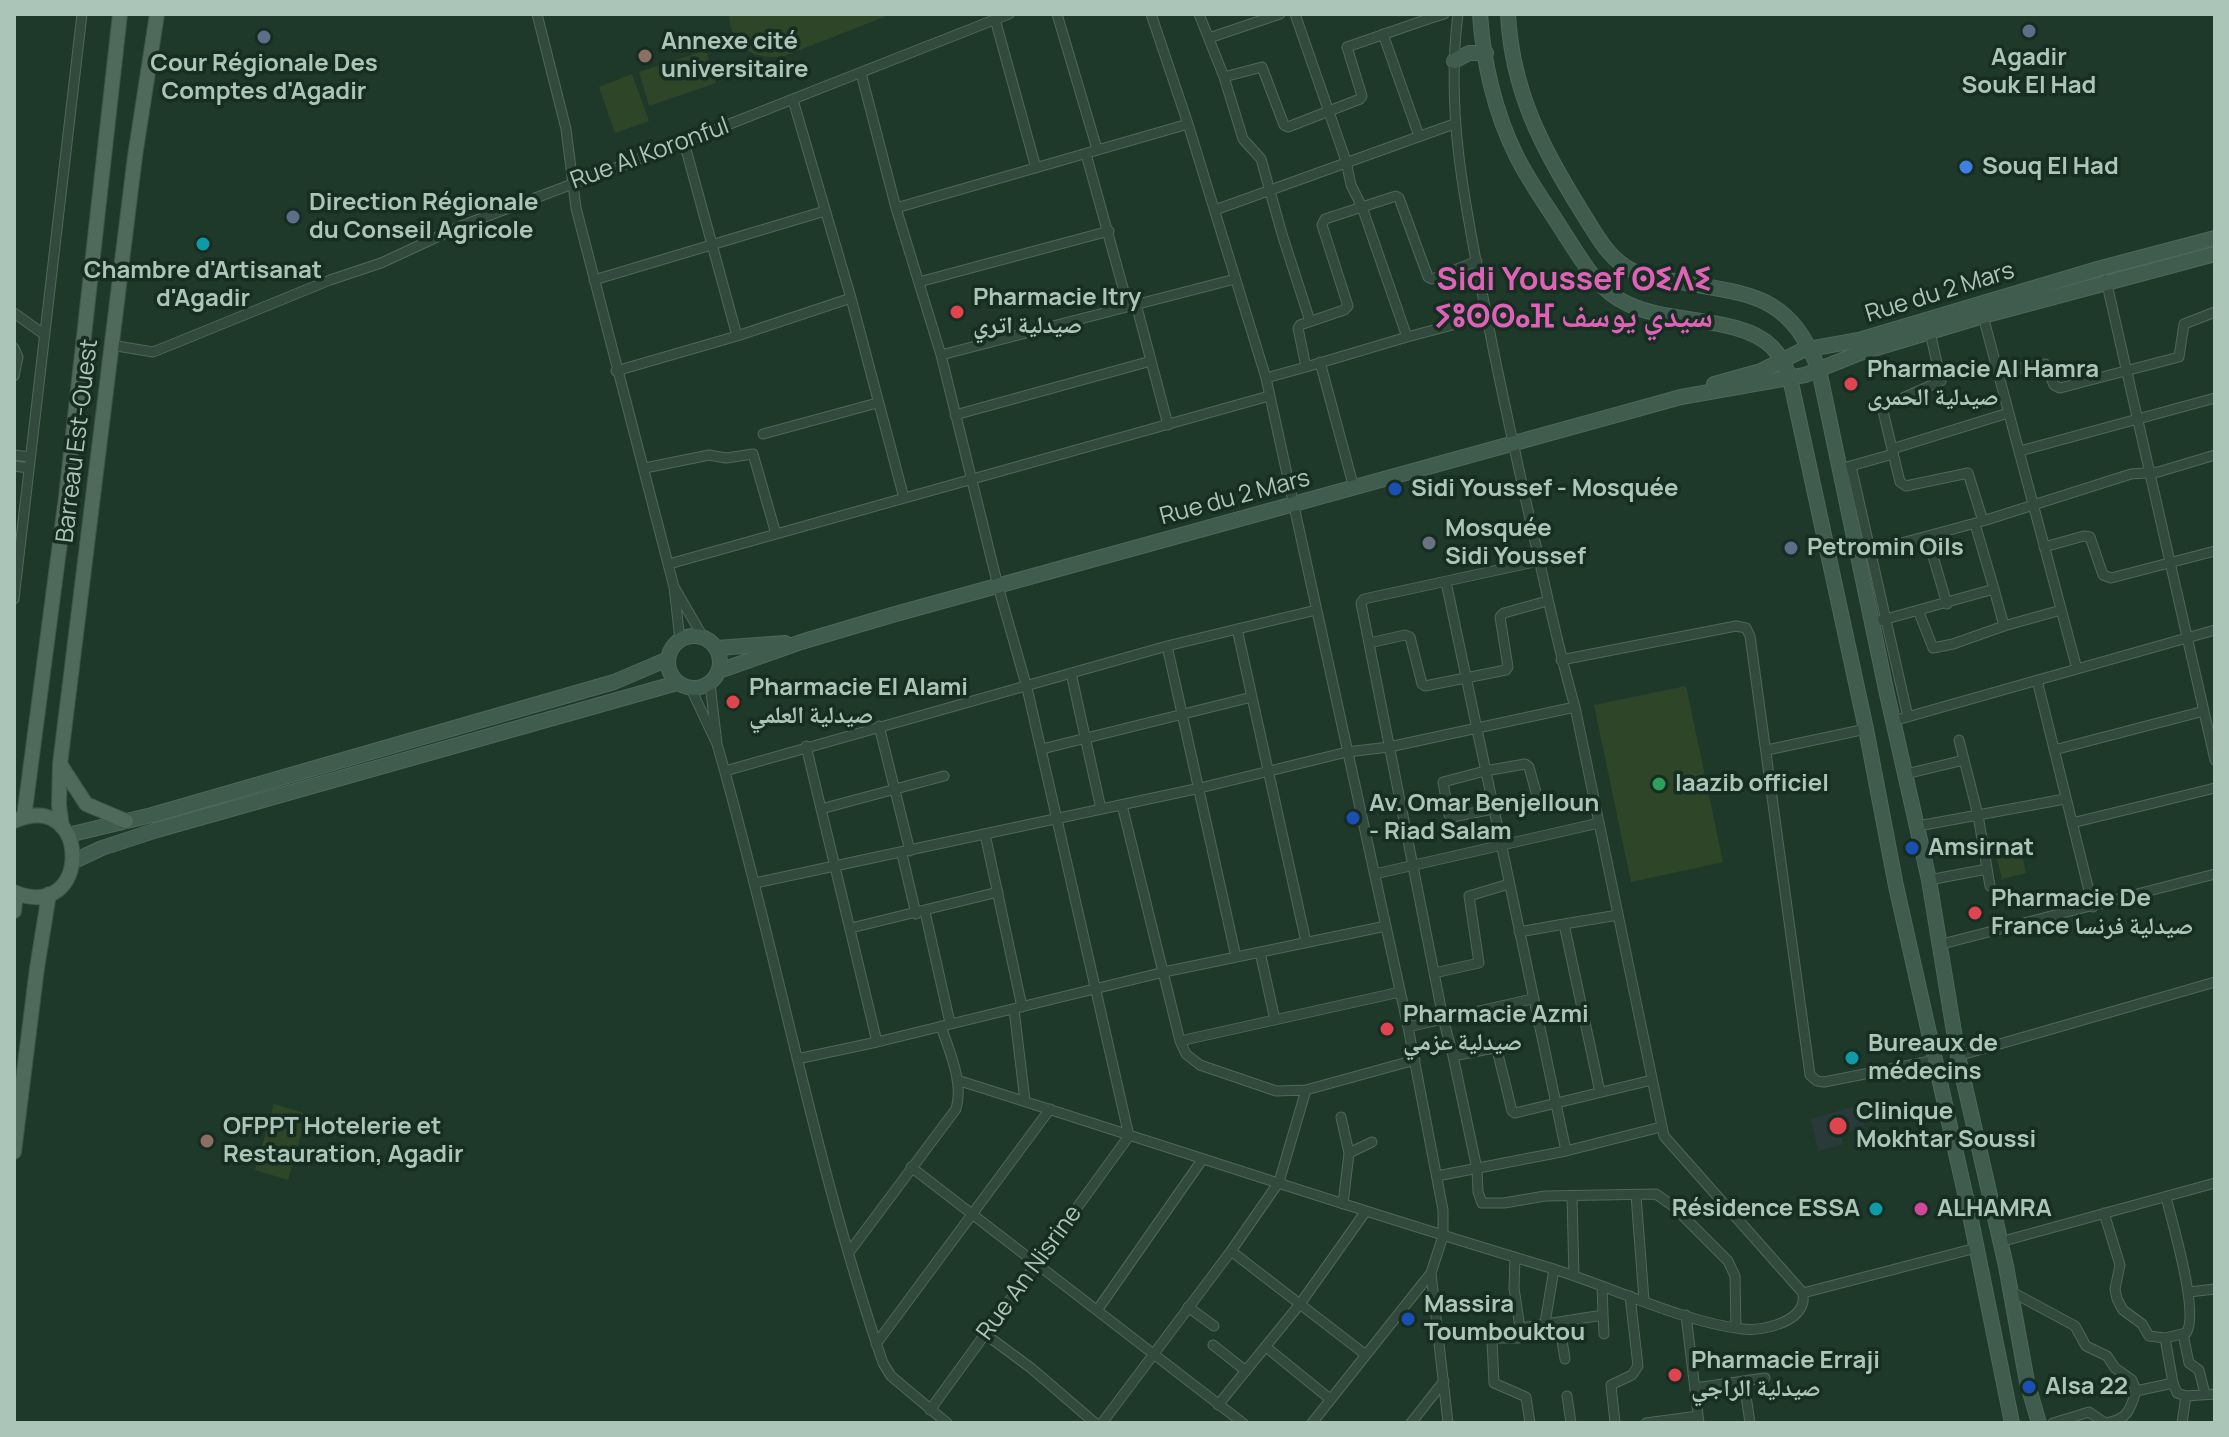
<!DOCTYPE html>
<meta charset="utf-8">
<style>
body{margin:0}
#map{position:relative;width:2229px;height:1437px;overflow:hidden;background:#1e392a;font-family:Manrope,sans-serif}
canvas{display:block}
.frame{position:absolute;inset:0;border:16px solid #abc6b9;pointer-events:none}
</style>
<div id="map">
<canvas width="2229" height="1437"></canvas>
<div class="frame"></div>
</div>
<script>
const c = document.querySelector('canvas').getContext('2d');
c.lineJoin = 'round';
function fillPath(path, color) { c.fillStyle = color; c.fill(path, 'evenodd'); }
function strokePath(path, color, width, dash) { c.strokeStyle = color; c.lineWidth = width; c.lineCap = dash ? 'butt' : 'round'; c.setLineDash(dash || []); c.stroke(path); }
function drawText(font, color, halo, rows, align = 'center') {
  c.font = font + ' Manrope,"Noto Naskh Arabic","Noto Sans Tifinagh",sans-serif'; c.lineWidth = 7; c.setLineDash([]); c.textBaseline = 'middle'; c.strokeStyle = halo; c.fillStyle = color; for (const [text, x, y, turn = 0] of rows) {
    c.save(); c.translate(x, y); c.rotate((+turn || 0) * Math.PI / 180); c.textAlign = isNaN(turn) ? turn : align; if (halo) c.strokeText(text, 0, 0); c.fillText(text, 0, 0); c.restore();
  }
}
const medical = new Path2D(`
 M1862,1104L1865,1128L1842,1133V1145L1818,1151L1811,1119Z`);
const green = new Path2D(`
 M729,14H892L784,56C753,61 730,46 729,14Z
 M706,50L716,83L649,106L639,72Z
 M632,74L649,121L615,133L599,87Z
 M1686,686L1723,862L1631,882L1594,705Z
 M2020,845L2026,873L2002,879L1995,851Z
 M274,1104L307,1114L288,1180L255,1170Z`);
const street = new Path2D(`
 M537,14L566,129L576,208L674,587
 M1057,14L1097,149
 M1151,14L1188,124L1266,378L1408,1027L1443,1210V1236L1431,1273L1312,1423
 M1199,14L1224,77L1243,139L1261,159L1282,234L1310,321
 M1295,14L1346,161L1351,185L1362,207L1407,337
 M1458,14C1444,123 1470,227 1490,333C1505,409 1522,484 1539,559C1550,609 1561,658 1575,707L1664,1136L1803,1293L1976,1248
 M995,19L1036,168
 M1428,19L1444,14
 M1383,34L1419,136
 M1209,38L1280,14
 M861,73L896,208L941,355L998,586L1027,688L1129,1136L930,1410
 M1224,77L1262,67L1284,125L1288,127L1360,99L1362,96L1347,47L1428,19L1427,14
 M793,100L851,298L904,498
 M684,142L737,336
 M1086,154L1128,306
 M896,208L1188,124
 M1215,210L1454,124
 M594,280L825,211
 M2106,280L2215,760
 M919,282L1109,231
 M1136,304L1168,425
 M14,313L45,335
 M1983,316L2077,669
 M1930,332L1941,381L1882,407L1900,482L1906,486L1968,473L1983,521
 M111,345L153,352L173,344L330,280L381,263L461,226L684,142L1009,14
 M14,348L18,357L14,376
 M941,355L1235,279
 M1320,362L1354,488
 M1306,367L1407,337L1487,316
 M616,371L737,336L851,298
 M1998,372L2045,364L2054,385L2060,388L2179,357L2184,324L2215,312
 M1266,378L1306,367L1298,328L1300,325L1344,310L1348,306L1322,225L1325,219L1396,196L1399,198L1428,277L1432,279L1477,261
 M955,415L1151,361
 M763,434L877,403
 M1892,449L2008,413
 M2020,451L2215,398
 M14,455L30,457
 M14,466L29,468
 M1851,466L1908,717
 M1847,467L1893,454
 M645,468L709,455L726,458L753,454L776,534
 M1975,524L1994,589
 M1927,536L1947,604
 M2044,547L2084,536L2090,537L2103,575L2111,578L2215,551
 M1857,555L1983,521L2131,474L2158,472L2215,455
 M1539,561L1364,599L1361,603L1443,1018L1453,1056L1494,1048L1497,1050L1512,1111L1515,1113L1652,1080
 M669,564L1269,396
 M1446,582L1566,1151
 M14,599L82,14
 M1918,610L1933,648L1953,644L2004,626
 M1879,621L1994,589L2004,626L2061,610
 M1237,629L1306,942
 M680,640L674,587L703,637
 M1369,643L1405,635L1410,637L1422,684L1425,686L1506,670L1508,667L1500,617L1504,613L1547,601
 M1167,646L1236,957
 M1561,660L1736,626L1746,628L1750,636L1810,1075L1817,1081L1824,1082L1936,1060
 M1071,673L1101,809
 M2037,680L2093,907
 M691,689L717,744L710,684
 M1893,721L2215,630
 M879,726L910,851
 M1959,740L1978,815L2065,799
 M717,744C776,948 814,1162 883,1363L891,1376L947,1423
 M806,746L877,1042
 M1042,749L1252,697
 M1767,750L1866,729
 M2054,750L2204,711
 M1525,764L1529,767L1537,796L1535,801L1452,817L1449,815L1443,782L1485,771Z
 M725,771L1167,646L1316,610
 M1906,774L1964,760
 M1122,805L1180,1041L1186,1054L1200,1065L1276,1091L1306,1090
 M821,809L944,776
 M2072,823L2215,788
 M1918,826L1978,815L1990,886
 M985,834L1022,1007
 M902,854L916,914
 M1375,874L1599,823
 M1929,880L1987,869
 M755,883L1200,788L1347,752L1389,747L1575,707
 M925,912L950,1023
 M1564,924L1618,915
 M851,928L998,892
 M1519,932L1564,924L1600,1092
 M1938,945L2215,874
 M1260,952L1275,1020
 M1434,973L1479,963L1469,896L1509,884
 M1014,1009L1025,1101
 M1408,1027L1532,999
 M1180,1041L1400,992
 M1453,1056L1477,1169L1478,1192L1482,1203H1504L1545,1196L1656,1194L1673,1206L1728,1261L1735,1276L1736,1328
 M1958,1056L2215,982
 M797,1059L877,1042L1164,972L1386,926
 M957,1080C1154,1142 1349,1208 1547,1267C1608,1285 1681,1322 1743,1329C1760,1331 1795,1324 1802,1305C1804,1301 1803,1297 1803,1293
 M1341,1117L1349,1153
 M911,1167L1243,1423
 M1437,1176L1566,1151L1661,1127
 M1636,1195L1644,1300
 M1572,1197L1574,1276
 M2166,1197C2172,1222 2200,1315 2186,1333L2165,1338L2173,1383L2177,1393L2186,1396L2215,1394
 M1343,1204L1349,1153L1372,1142
 M2104,1213L2120,1265L2115,1289L2117,1299L2123,1310L2142,1324L2149,1336L2165,1338
 M2000,1242L2215,1183
 M850,1251L956,1109C964,1082 949,1051 941,1026
 M1231,1251L1366,1355
 M1515,1257L1514,1288L1521,1335L1519,1338H1494L1492,1341L1494,1383L1526,1397L1530,1423
 M1431,1273L1448,1423
 M2012,1292L2075,1326L2086,1346L2107,1356L2115,1368L2132,1380L2136,1391L2173,1383
 M2189,1292L2215,1289
 M1188,1307L1214,1326
 M1098,1309L1202,1160
 M1603,1315L1604,1334
 M1686,1315L1699,1423
 M1559,1322L1565,1359
 M1545,1323L1554,1269
 M1521,1328L1603,1315L1602,1286
 M985,1334L1031,1368L1095,1423
 M2183,1334L2189,1363L2199,1370L2205,1394
 M876,1344L1050,1109
 M1213,1345L1246,1371
 M1266,1347L1330,1399
 M1744,1382L1750,1423
 M1695,1388L1765,1378
 M1567,1396L1571,1423
 M1218,1405L1300,1304L1366,1211
 M1102,1423L1231,1251L1279,1182L1306,1090L1415,1060
 M1411,1423L1444,1381
 M1615,1423L1611,1385L1632,1375L1638,1366L1630,1296
 M1646,1423L1698,1416
 M2053,1423L2089,1412L2105,1423C2127,1420 2130,1411 2136,1391
 M2182,1423L2186,1396`);
const secondary = new Path2D(`
 M1480,14C1483,61 1495,113 1516,155C1529,182 1548,207 1564,233C1582,260 1597,290 1628,304C1668,324 1742,316 1772,347C1781,356 1786,367 1790,378L1866,729L1896,886L1971,1220L2012,1423
 M1508,14C1512,91 1542,148 1582,212C1596,234 1608,259 1633,271C1648,277 1665,279 1680,282C1753,295 1789,294 1819,370L1887,694L1929,880L1958,1056L2006,1266L2027,1382L2039,1423
 M1454,61L1469,53H1486
 M1714,384L1761,371L1803,350L1859,340L2101,268L2215,238
 M668 662a26 26 0 1 1 52 0a26 26 0 1 1-52 0Z
 M717,648L785,643
 M719,671L801,642L892,615L1681,397L1805,375L1860,353L1983,316L2215,254
 M68,835L152,815L614,682L668,659
 M74,861L102,848L157,830L677,683`);
const primary = new Path2D(`
 M60,764L86,804L126,821
 M24,817L66,497L120,14
 M14,821C92,787 92,925 14,892
 M62,827L59,805L60,764L135,156L157,14
 M14,911L16,893
 M14,1152L37,968L49,894`);
const markers = [
 [2029,31,8,"#5c6f8a"],
 [264,37,8,"#5c6f8a"],
 [645,56,8,"#8d6e63"],
 [1966,167,8,"#3f7fe0"],
 [293,217,8,"#5c6f8a"],
 [203,244,8,"#0f9aa8"],
 [957,312,8,"#e0444e"],
 [1851,384,8,"#e0444e"],
 [1395,489,8,"#1a4fb4"],
 [1429,543,8,"#6b7280"],
 [1791,548,8,"#5c6f8a"],
 [733,702,8,"#e0444e"],
 [1659,784,8,"#2e9e5b"],
 [1353,818,8,"#1a4fb4"],
 [1912,848,8,"#1a4fb4"],
 [1975,913,8,"#e0444e"],
 [1387,1029,8,"#e0444e"],
 [1852,1058,8,"#0f9aa8"],
 [1838,1126,10,"#e0444e"],
 [207,1141,8,"#8d6e63"],
 [1876,1209,8,"#0f9aa8"],
 [1921,1209,8,"#d1479c"],
 [1408,1319,8,"#1a4fb4"],
 [1675,1375,8,"#e0444e"],
 [2029,1387,8,"#1a4fb4"]
];
const poiNames = [
 ["Annexe cité",661,42],
 ["universitaire",661,70],
 ["Agadir",2029,58,"center"],
 ["Souk El Had",2029,86,"center"],
 ["Cour Régionale Des",264,64,"center"],
 ["Comptes d'Agadir",264,92,"center"],
 ["Souq El Had",1982,167],
 ["Direction Régionale",309,203],
 ["du Conseil Agricole",309,231],
 ["Chambre d'Artisanat",203,271,"center"],
 ["d'Agadir",203,299,"center"],
 ["Pharmacie Itry",973,298],
 ["صيدلية اتري",973,326],
 ["Pharmacie Al Hamra",1867,370],
 ["صيدلية الحمرى",1867,398],
 ["Sidi Youssef - Mosquée",1411,489],
 ["Mosquée",1445,529],
 ["Sidi Youssef",1445,557],
 ["Petromin Oils",1807,548],
 ["Pharmacie El Alami",749,688],
 ["صيدلية العلمي",749,716],
 ["laazib officiel",1675,784],
 ["Av. Omar Benjelloun",1369,804],
 ["- Riad Salam",1369,832],
 ["Amsirnat",1928,848],
 ["Pharmacie De",1991,899],
 ["France صيدلية فرنسا",1991,927],
 ["Pharmacie Azmi",1403,1015],
 ["صيدلية عزمي",1403,1043],
 ["Bureaux de",1868,1044],
 ["médecins",1868,1072],
 ["Clinique",1856,1112],
 ["Mokhtar Soussi",1856,1140],
 ["OFPPT Hotelerie et",223,1127],
 ["Restauration, Agadir",223,1155],
 ["Résidence ESSA",1860,1209,"right"],
 ["ALHAMRA",1937,1209],
 ["Massira",1424,1305],
 ["Toumbouktou",1424,1333],
 ["Pharmacie Erraji",1691,1361],
 ["صيدلية الراجي",1691,1389],
 ["Alsa 22",2045,1387]
];
const streetNames = [
 ["Rue Al Koronful",650,154,-20],
 ["Rue du 2 Mars",1940,293,-17],
 ["Barreau Est-Ouest",78,441,-83],
 ["Rue du 2 Mars",1235,498,-15],
 ["Rue An Nisrine",1030,1273,-54]
];
const districtNames = [
 ["Sidi Youssef ⵙⵉⴷⵉ",1574,281],
 ["ⵢⵓⵙⵙⴰⴼ سيدي يوسف",1574,318]
];
fillPath(medical, '#2a393a');
fillPath(green, '#2e4528');
strokePath(street, '#4f675b', 11);
strokePath(secondary, '#4f675b', 16);
strokePath(primary, '#3e5549', 16);
strokePath(street, '#32493d', 9);
strokePath(secondary, '#3f5c4e', 14);
strokePath(primary, '#4f695b', 14);
for (const [x, y, r, color] of markers) { const dot = new Path2D(); dot.arc(x, y, r, 0, 2 * Math.PI); c.fillStyle = color; c.fill(dot); strokePath(dot, '#172d22', 3); }
drawText('bold 24px', '#abc6b9', '#172d22', poiNames, 'left');
drawText('24px', '#abc6b9', '#172d22', streetNames);
drawText('bold 32px', '#e062b8', '#172d22', districtNames);
</script>
